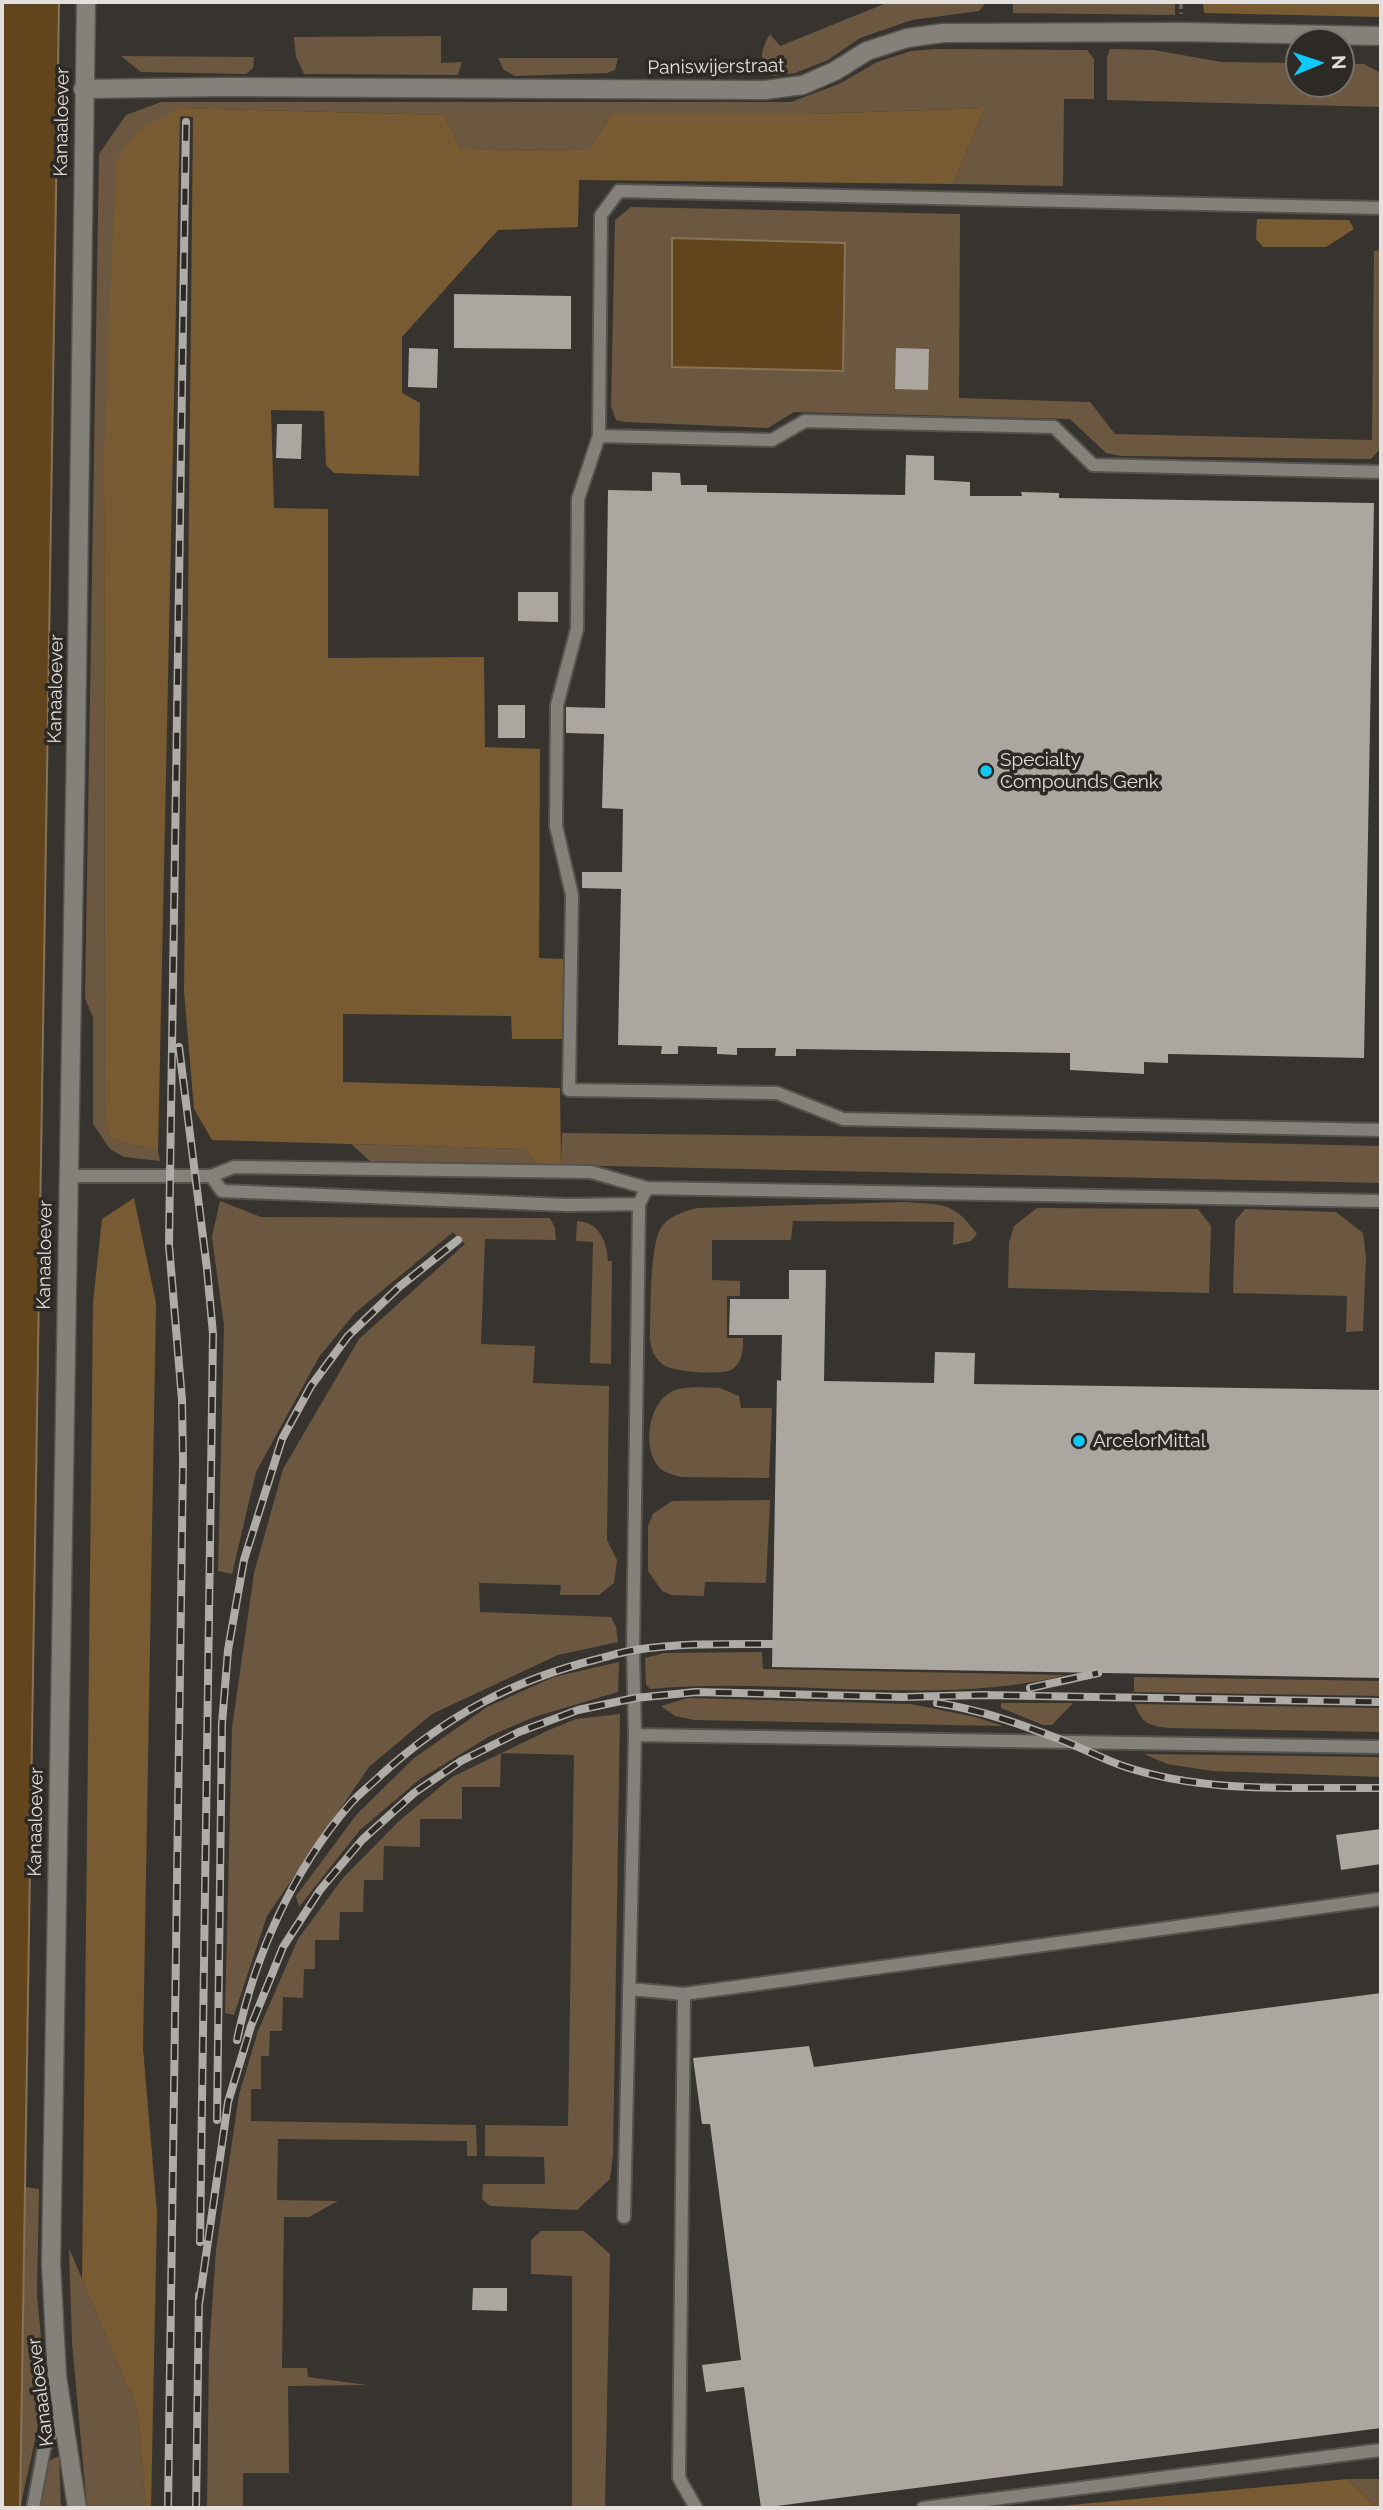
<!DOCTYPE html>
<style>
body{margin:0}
#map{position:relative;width:1383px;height:2510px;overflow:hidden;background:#37332e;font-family:Raleway,sans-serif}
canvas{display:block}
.frame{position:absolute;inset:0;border:4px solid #e2dfdc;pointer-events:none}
.north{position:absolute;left:1285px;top:28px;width:70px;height:70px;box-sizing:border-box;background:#2d2925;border:2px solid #75726e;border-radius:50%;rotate:88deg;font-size:19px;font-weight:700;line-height:28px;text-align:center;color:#e2dfdc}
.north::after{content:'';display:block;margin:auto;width:24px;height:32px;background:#0ecafa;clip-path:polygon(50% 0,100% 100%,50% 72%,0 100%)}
</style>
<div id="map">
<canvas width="1383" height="2510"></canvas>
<div class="frame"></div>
<div class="north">N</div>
</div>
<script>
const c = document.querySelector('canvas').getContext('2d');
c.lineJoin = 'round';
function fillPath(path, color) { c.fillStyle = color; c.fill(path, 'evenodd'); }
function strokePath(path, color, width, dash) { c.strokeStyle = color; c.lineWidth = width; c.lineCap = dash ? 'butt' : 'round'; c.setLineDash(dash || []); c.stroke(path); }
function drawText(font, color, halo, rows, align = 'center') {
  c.font = font + ' Raleway,sans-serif'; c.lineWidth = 7; c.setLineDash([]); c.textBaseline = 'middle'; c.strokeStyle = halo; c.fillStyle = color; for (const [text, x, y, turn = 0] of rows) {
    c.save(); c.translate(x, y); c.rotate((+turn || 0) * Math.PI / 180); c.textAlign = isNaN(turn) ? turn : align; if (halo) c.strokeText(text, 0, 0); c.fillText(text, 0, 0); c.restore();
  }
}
const green = new Path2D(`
 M889,2H984V5L979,11L912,20L860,38L828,60L795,73L773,76C758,60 760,52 770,34L780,46Z
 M1013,2H1175V15L1013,13Z
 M441,36V63L462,62L458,75L304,74L296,57L294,37Z
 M935,49L1087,50L1094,59V99H1064L1063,186L953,184L985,108L811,114H612L588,150L461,149L444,115L179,108L104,456L105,1120L111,1139L158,1151L160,1161L124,1157L110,1149L93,1124V1017L85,999L99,154L126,115L161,102H791L839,84L877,62L911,51Z
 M1110,49L1154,50L1221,62L1299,63V84H1341V64H1364L1381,73V107L1107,100V58Z
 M121,56L254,57L253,68L246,74L141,72Z
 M498,58H618L615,70L607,73L515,76L504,70Z
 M631,207L960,214L959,398L1090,402L1115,434L1372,440L1374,251L1381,250V448L1371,459L1121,456L1106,453L1070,419L794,412L768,428L625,422L616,420L611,406L615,220Z
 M562,1133L1075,1139L1381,1146V1183L561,1165Z
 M351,1144L525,1149L536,1164L370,1161Z
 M220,1201L261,1217L550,1218L555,1228L556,1240L485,1239L481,1344L535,1346L533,1383L609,1386L607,1540L617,1560L614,1583L599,1595H560L561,1585L479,1583L480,1612L611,1617L616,1627L618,1642L558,1655L432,1714L369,1767L267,1916L234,2015L225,2013L232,1728L254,1573L283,1469L359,1339L465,1244L453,1232L355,1313L319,1357L256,1472L232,1574L218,1571L224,1326L212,1237Z
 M905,1202C943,1205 953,1201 977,1234L971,1241L953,1245L954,1222L793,1221L791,1240H712V1280L740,1281V1296H727V1338H743C743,1350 743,1361 733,1369C723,1376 671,1372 662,1364C654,1357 651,1349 650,1339C651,1316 649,1240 663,1225C672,1215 685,1211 697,1208Z
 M1037,1208L1198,1209L1211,1226L1209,1293L1008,1288L1009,1242L1014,1226Z
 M1245,1209L1336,1212L1363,1233L1366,1257L1363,1331L1346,1332L1347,1296L1233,1293L1235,1221Z
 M577,1221C599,1222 607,1241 608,1261H612L611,1364L590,1363L593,1242L576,1241Z
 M720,1388L739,1396L741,1408H772L769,1478L682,1477C674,1475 663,1473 658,1466C642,1446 649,1403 671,1392C684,1385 706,1388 720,1388Z
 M770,1500L766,1583L705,1582L704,1596L672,1595L662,1591L648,1571V1526L653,1514L672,1501Z
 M762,1652L763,1669L1066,1675C936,1708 785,1676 650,1689L646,1684L645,1658L664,1653Z
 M619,1662L618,1692L534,1717L490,1736L420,1779L360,1830L299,1907L296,1896L357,1814L414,1758L487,1707L554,1677Z
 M1134,1677L1381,1681V1696L1134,1692Z
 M688,1698L911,1704L975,1717L1003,1726L694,1720L675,1716L661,1706Z
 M1001,1703H1073L1052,1725H1043L1001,1708Z
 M1135,1704L1381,1708V1732L1169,1728C1149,1726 1141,1723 1135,1704Z
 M620,1714L613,2155L610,2179L577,2210L490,2206L482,2199L483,2184H545L544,2157L485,2156V2125L568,2126L574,1755L501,1753L500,1787H462V1819H420V1847L384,1846L383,1880H364L363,1912H340L339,1940H315V1969H304L303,1998L283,1997L282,2031H270L269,2056H261V2089H251V2121L476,2125L477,2156H467V2141L278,2139L277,2200L338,2201L309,2217H284L282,2368H307L308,2377L367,2385L288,2386L289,2473H243V2508H207L209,2351L216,2250L239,2095L258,2031L298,1939L343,1878L399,1821L452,1777L549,1730L576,1719Z
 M1144,1754L1381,1757V1777L1212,1771L1167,1764Z
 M25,2187L39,2189L37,2295L46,2390L20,2508Z
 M541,2231H584L610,2254L605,2508H572V2276L531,2274V2240Z
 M69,2248L137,2409L146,2508H87L72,2342Z
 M59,2456L61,2508H39L42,2481L48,2461Z
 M1348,2479H1381V2508H1377Z`);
const forest = new Path2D(`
 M1203,2H1381V17L1204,13Z
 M179,108L444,115L461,149L588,150L612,114H811L985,108L953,184L579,180L578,227L498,230L402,337V393L420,403L419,476L334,473L326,465L324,411L271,410L274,508L328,509V658L484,657L485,747L540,749L539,958L565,959L564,1039H512L511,1016L343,1014V1082L560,1088L561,1165L536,1164L525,1149L212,1140L194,1109L184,991L193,117L180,116L158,1151L111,1139L105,1120L104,456L116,161L136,132Z
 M1257,219L1349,220L1354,229L1326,247H1263L1256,239Z
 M134,1198L156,1303L143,2048L157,2213L151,2508H146L137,2409L82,2279L93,1302L102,1219Z
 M1348,2479L1377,2508H1039Z`);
const water = new Path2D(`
 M2,2H59L20,2508H2Z
 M672,238L845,243L843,371L672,367Z`);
const building = new Path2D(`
 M454,294L571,296V349L454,348Z
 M409,348L438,349L437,388L408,387Z
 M896,348L929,349L928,390L895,389Z
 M277,424H302L301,459L276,458Z
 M906,455L934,456V480L970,482V496H1022L1021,492L1059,493V498L1374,503L1364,1058L1168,1054V1063L1144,1062V1074L1070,1070V1053L796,1049V1056H775L776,1048H737V1055L717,1054V1047L678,1046V1054H661L662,1046L618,1045L621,889L582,888V872H622L623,809L602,808L604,734L566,733V707L605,708L608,490L652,491V472L680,473L681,485H707V492L905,495Z
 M518,592H558V622L518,621Z
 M498,705H525V738H498Z
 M789,1270H826L824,1381L934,1383L935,1352L975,1353L974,1384L1381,1390V1678L772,1667L777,1380L781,1381L782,1335H729L730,1299H789Z
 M1381,1829V1864L1341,1870L1336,1835Z
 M1381,1993V2428L761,2508L744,2387L706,2392L702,2365L741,2360L710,2124H702L693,2058L809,2046L814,2067Z
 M473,2288H507V2311L472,2310Z`);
const path = new Path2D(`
 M1181,2V14`);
const lane = new Path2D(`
 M599,436L601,215L619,191L1381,208
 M1381,472L1093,465L1054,427L805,421L772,440L599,436L578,499L577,629L557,705L556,826L572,895L569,1090L777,1093L843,1119L1381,1130
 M68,1176H211L234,1167L591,1172L647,1188
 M211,1176L222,1191L567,1205L639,1204L647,1188L1381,1201
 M635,1735L1381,1747
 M629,1989L684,1994L1381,1899
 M684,1994L679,2478L696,2508
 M624,2217L635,1735L633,1650L639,1204
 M33,2508L44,2449L63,2410
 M923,2508L1381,2450`);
const street = new Path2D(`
 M83,89L223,87L765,90L803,85L835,71L867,51L907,38L943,33L1182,32L1381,36
 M77,2508L57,2376L51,2264L76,740L86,2`);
const rail = new Path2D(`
 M179,1047L207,1269L213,1334L200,2242
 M1030,1688L1098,1673
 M937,1703C982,1710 1023,1725 1064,1741C1084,1749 1103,1759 1123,1766C1205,1794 1296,1787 1381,1788
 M237,2040C255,1954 293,1870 351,1803C360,1793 372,1784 382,1774C445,1717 511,1681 594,1660C607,1657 621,1652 635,1650C681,1643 727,1644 773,1644
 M217,2120L222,1724L228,1650L244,1560L282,1439L311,1386L348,1336L399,1287L458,1240
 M199,2304L228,2102L251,2026L283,1947L320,1890L362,1840L414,1793L461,1761L519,1732L578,1710L635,1698L696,1692L903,1697L981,1695L1381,1702
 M168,2508L183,1462L182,1400L169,1245L186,122
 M196,2508L199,2295`);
const markers = [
 [986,771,7,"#0ecafa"],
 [1079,1441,7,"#0ecafa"]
];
const streetNames = [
 ["Paniswijerstraat",716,67,-1],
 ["Kanaaloever",62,122,-89],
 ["Kanaaloever",56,689,-89],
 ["Kanaaloever",45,1255,-89],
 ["Kanaaloever",36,1822,-89],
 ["Kanaaloever",41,2392,-97]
];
const poiNames = [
 ["Specialty",1000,760],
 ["Compounds Genk",1000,782],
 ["ArcelorMittal",1093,1441]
];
fillPath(green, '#6c5840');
fillPath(forest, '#795b33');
fillPath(water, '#62451d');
strokePath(water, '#887356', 2);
fillPath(building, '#aba6a0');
strokePath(lane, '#56524e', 16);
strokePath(street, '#56524e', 21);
strokePath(path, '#6d6965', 3.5, [7, 3.5]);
strokePath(lane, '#84807a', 12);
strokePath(street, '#84807a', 18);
strokePath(rail, '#afaca8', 8);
strokePath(rail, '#2d2925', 5, [16]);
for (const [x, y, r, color] of markers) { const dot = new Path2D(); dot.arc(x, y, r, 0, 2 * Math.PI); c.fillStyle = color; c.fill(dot); strokePath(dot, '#2d2925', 2.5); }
drawText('19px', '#e2dfdc', '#2d2925', streetNames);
drawText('19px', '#e2dfdc', '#2d2925', poiNames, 'left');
</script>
